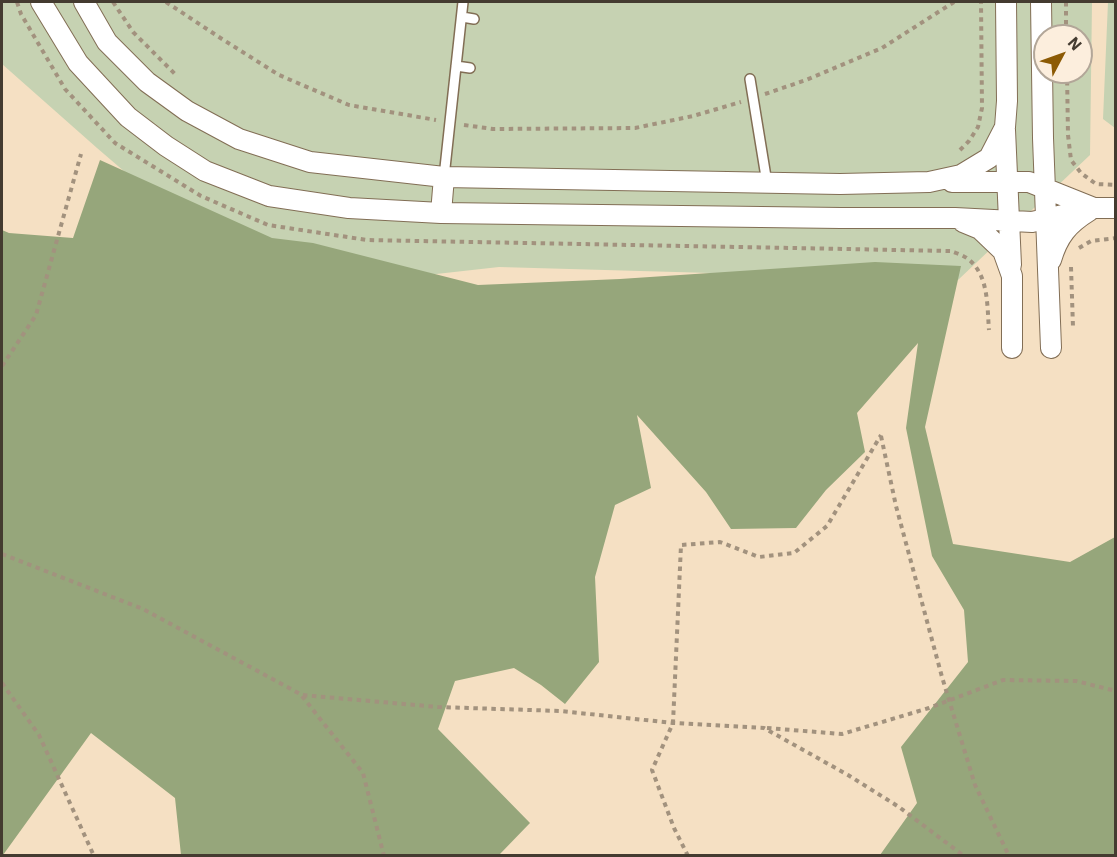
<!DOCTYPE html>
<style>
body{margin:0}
#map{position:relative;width:1117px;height:857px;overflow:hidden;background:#f5e0c3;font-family:"IBM Plex Sans",sans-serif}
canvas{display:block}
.frame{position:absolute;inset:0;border:3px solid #443b30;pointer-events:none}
.north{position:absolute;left:1033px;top:24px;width:60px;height:60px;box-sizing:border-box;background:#fceedd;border:2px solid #b2a698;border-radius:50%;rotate:49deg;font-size:16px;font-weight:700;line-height:24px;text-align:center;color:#443b30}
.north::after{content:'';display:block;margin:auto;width:21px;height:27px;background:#8c5a04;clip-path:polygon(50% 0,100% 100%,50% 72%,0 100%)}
</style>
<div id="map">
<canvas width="1117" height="857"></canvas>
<div class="frame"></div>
<div class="north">N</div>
</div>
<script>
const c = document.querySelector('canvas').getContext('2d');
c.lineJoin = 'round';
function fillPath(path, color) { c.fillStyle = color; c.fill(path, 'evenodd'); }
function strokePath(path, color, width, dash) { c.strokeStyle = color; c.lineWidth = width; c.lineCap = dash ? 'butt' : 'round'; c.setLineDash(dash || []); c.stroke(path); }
const green = new Path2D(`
 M2,2H1092L1090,155L958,280L499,267L266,293L97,148L2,64ZM1045,36H1081V72H1045Z
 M1108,2H1115V128L1103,119Z`);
const forest = new Path2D(`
 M100,160L272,238L313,243L478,285L620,279L875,262L961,266L925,427L953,544L1070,562L1115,537V855H880L917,803L901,747L968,662L964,610L932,556L906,428L918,343L857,413L865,452L826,490L796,528L731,529L706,492L637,415L651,488L615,505L595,577L599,662L565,704L541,685L514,668L455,681L438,729L530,823L499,855H181L175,798L91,733L3,855H2V230L9,233L73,238Z`);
const path = new Path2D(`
 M17,2L21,14L65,89L115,143L201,196L268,225L367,240L951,251C956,253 963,255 968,259C989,275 987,306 989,330
 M113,2L133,32L176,75
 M166,2L222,39L279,75L349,105L436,120
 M1066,2V36
 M1067,72L1068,135L1071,160L1081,173L1096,184L1116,185
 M765,94L806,80L882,48L954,2
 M464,125L493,129L635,128L693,116L741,102
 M960,150L969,141L978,127L982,108L981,2
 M1079,248L1091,241L1116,238
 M1071,267L1073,327
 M2,366L36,315L81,154
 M881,436L896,506L942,677L975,785L1009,856
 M2,554L143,609L302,695L438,707L561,711L673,723L764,728L848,775L899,807L964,856
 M2,683L39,735L94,856
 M302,696L363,773L384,856
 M767,728L842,734L929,708L1003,680L1076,681L1116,691
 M688,856L674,828L652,770L673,723L681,545L720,542L759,557L794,553L827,526L881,435`);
const service = new Path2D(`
 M462,17L474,19
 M456,66L470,68
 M750,79L767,183
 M444,177L463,2`);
const minor = new Path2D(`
 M41,2L78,63L128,117L166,146L205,171L269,196L349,208L441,213L841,218H955L1032,222L1094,208H1116
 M84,2L107,42L147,82L187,111L239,139L310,162L444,177L840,184L929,182L961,175L989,158L1005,127L1007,101L1006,2
 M1041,2L1043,138L1051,348
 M1005,130L1011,265
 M952,182H1029L1094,208
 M441,213L444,177
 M963,222L980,229L1003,251L1012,276V348
 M1051,260C1058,236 1068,224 1089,211`);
fillPath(green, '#c6d2b2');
fillPath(forest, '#96a67b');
strokePath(service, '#826e55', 12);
strokePath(minor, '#826e55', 22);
strokePath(path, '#a2927e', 4, [4.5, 4.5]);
strokePath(service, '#fff', 9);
strokePath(minor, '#fff', 20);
</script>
